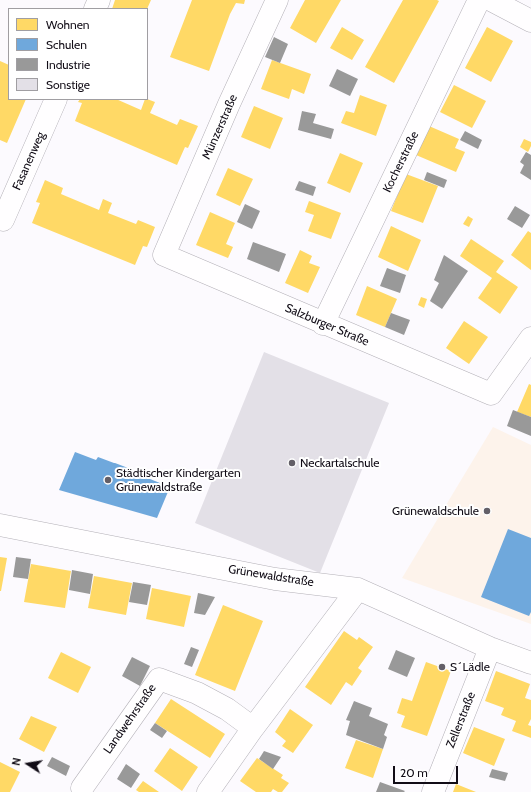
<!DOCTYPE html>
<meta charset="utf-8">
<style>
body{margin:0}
#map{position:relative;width:531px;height:792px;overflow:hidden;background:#fcfafe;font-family:Cabin,sans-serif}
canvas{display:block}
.legend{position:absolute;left:8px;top:8px;width:140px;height:92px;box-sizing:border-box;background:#fff;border:1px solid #a09ea2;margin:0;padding:5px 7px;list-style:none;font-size:12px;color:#110c16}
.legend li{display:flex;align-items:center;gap:8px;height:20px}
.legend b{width:20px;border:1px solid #a09ea2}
.north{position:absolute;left:8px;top:744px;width:40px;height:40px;-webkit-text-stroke:3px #fff;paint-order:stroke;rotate:282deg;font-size:11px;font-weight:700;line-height:16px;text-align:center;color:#110c16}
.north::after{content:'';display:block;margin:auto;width:14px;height:18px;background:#110c16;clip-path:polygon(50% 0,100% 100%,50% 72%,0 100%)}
.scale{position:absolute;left:393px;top:766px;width:65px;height:18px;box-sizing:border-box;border:2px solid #110c16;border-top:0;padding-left:5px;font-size:12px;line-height:14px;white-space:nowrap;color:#110c16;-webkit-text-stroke:3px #fff;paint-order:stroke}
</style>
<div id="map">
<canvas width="531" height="792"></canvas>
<ul class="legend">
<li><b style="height:11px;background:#ffd966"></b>Wohnen</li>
<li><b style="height:11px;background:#6fa8dc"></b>Schulen</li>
<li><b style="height:11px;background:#999"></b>Industrie</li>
<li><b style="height:11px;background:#e3e0e7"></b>Sonstige</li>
</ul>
<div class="north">N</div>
<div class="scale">20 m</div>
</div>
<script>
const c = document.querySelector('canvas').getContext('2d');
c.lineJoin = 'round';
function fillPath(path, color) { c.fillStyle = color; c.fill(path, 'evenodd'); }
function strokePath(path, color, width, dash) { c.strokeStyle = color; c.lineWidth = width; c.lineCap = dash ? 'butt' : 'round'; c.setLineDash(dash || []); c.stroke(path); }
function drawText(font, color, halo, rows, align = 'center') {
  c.font = font + ' Cabin,sans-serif'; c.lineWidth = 4; c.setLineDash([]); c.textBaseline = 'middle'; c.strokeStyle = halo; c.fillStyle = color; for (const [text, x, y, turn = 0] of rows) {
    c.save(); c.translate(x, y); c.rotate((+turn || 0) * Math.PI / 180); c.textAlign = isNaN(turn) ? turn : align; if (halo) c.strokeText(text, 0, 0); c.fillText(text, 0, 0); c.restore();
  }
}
const education = new Path2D(`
 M493,427L531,445V624L402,578Z`);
const homes = new Path2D(`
 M115,0H151L147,9H112Z
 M192,0H245L244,4L236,3L230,14L209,71L170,57Z
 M305,0H341L316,43L290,28Z
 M403,0H437L439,1L394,83L365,67Z
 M342,27L364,40L352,60L330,48Z
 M487,27L513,41L491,82L465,68Z
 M272,60L311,74L304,94L292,89L289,99L261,89Z
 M0,61L9,65V99H26L7,143L0,140Z
 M454,85L486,101L472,128L440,112Z
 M360,95L387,105L376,136L341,123L346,111L354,113Z
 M80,99H116L141,110L145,99H147L155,102L150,113L177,125L180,119L198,126L188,148L185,147L177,165L75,121L82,103L78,102Z
 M254,106L283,118L270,149L241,137Z
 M429,126L459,139L455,148L465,152L456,172L416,155Z
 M524,139L531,142V146L528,152L520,147Z
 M340,153L363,163L350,193L327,183Z
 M228,168L253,179L240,206L216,195Z
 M406,174L438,186L423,223L391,211Z
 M45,180L63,188L61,194L99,210L103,199L112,203L108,213L136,224L138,220L155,227L147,247L143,246L135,265L32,223L40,203L36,202Z
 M309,201L341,213L331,239L308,231L314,215L305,212Z
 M210,212L235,223L226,244L233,247L228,258L196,245Z
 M468,216L473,219L469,227L463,224Z
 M391,226L421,240L408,271L378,257Z
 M528,231L531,233V270L511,255Z
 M471,239L504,261L496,272L518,287L500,314L478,298L492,278L460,256Z
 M300,250L312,256L309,263L320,267L308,293L285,283Z
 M367,286L397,299L385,327L356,315Z
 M421,297L427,299L424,308L418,305Z
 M464,321L488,337L469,364L446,348Z
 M529,384L531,385V417L517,412Z
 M0,557L7,558L1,591H0Z
 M31,564L71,571L65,608L24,602Z
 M94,576L132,583L126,615L88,608Z
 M152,588L191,596L184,627L146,619Z
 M223,605L263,621L235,691L195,675Z
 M344,631L357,640L359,637L373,647L358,668L362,671L352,686L346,682L331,705L305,687Z
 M61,652L91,667L78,693L48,678Z
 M426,662L451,671L427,736L401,727L405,716L397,713L402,698L412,701Z
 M496,671L530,684L525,698L531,700V719L528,725L531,726V738L512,731L516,721L501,715L504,708L485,701Z
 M171,699L225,734L210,758L155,723Z
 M290,709L313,725L293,753L282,746L286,741L275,732Z
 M31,716L57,727L44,752L19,739Z
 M474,727L505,739L494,766L463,753Z
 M356,740L383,749L373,778L345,768Z
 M170,748L198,767L182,791L154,771Z
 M257,758L283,775L281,778L289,783L282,792H278L273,789L271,792H256L240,781Z
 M0,762L20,772L10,792H0Z
 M143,781L159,792H139L136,790Z
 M456,784L476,792H453Z`);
const schools = new Path2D(`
 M75,452L96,460L98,457L114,463H115L136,471L135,473L170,487L157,518L59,490Z
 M508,529L531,538V612L529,616L481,597Z`);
const industry = new Path2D(`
 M274,37L288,44L280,63L265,57Z
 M337,69L358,79L350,96L329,86Z
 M302,111L316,114L313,123L334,129L331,139L298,130Z
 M465,131L482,140L478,149L460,140Z
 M526,152L531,155V180L520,173L524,165L520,162Z
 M427,172L447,180L444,188L424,180Z
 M299,181L316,187L313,196L295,190Z
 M245,204L260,211L252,229L237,222Z
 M515,206L530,215L522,228L507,219Z
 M253,242L286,254L279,272L247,259Z
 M444,255L468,271L442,309L430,301L439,283L434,280Z
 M387,268L406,275L400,293L380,286Z
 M391,313L410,320L404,335L385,327Z
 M513,410L531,417V436L507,426Z
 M16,557L31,559L28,579L13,577Z
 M72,570L93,574L90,594L69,590Z
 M133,582L151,585L147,605L129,602Z
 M198,593L215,597L205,615L194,613Z
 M191,647L199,650L192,667L184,664Z
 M396,650L415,658L407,677L388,669Z
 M132,657L150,666L140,686L122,676Z
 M354,701L372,708L369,716L388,724L384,735L387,737L383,749L346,735L350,721L346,720Z
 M155,723L167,731L162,738L150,730Z
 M264,751L281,757L273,769L259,759Z
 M52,757L70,766L66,776L47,766Z
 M126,764L140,774L131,788L117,779Z
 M492,769L508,773L505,781L489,777Z
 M380,782L405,791L404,792H376Z`);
const building = new Path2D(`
 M264,352L389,403L320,573L195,523Z`);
const minor = new Path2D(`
 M277,0L229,104L164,255L491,394L531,338
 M491,0L531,21
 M95,9L99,0
 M0,219L3,220L56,99
 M323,324L479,0
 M0,525L275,579L358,589L490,648L531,663
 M82,788L159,679L197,693L227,709L253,728
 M208,792L253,728L358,589
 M433,792L490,648`);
const markers = [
 [292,463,4,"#635f67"],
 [108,480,4,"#635f67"],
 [487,511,4,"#635f67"],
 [442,667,4,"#635f67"]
];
const streetNames = [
 ["Münzerstraße",220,127,-66],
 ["Fasanenweg",29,161,-66],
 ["Kocherstraße",401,162,-64],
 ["Salzburger Straße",327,325,23],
 ["Grünewaldstraße",271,576,9],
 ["Landwehrstraße",130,719,-55],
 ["Zellerstraße",461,720,-68]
];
const poiNames = [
 ["Neckartalschule",300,463],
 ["Städtischer Kindergarten",116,473],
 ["Grünewaldstraße",116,487],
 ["Grünewaldschule",479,511,"right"],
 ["S´Lädle",450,667]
];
fillPath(education, '#fdf3eb');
fillPath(homes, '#ffd966');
fillPath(schools, '#6fa8dc');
fillPath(industry, '#999');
fillPath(building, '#e3e0e7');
strokePath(minor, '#b3b0b7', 23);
strokePath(minor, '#fffeff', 22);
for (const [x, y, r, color] of markers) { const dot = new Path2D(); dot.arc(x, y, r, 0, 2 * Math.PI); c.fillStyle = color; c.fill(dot); strokePath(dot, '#fff', 1.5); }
drawText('12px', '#110c16', '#fff', streetNames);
drawText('12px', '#110c16', '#fff', poiNames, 'left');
</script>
